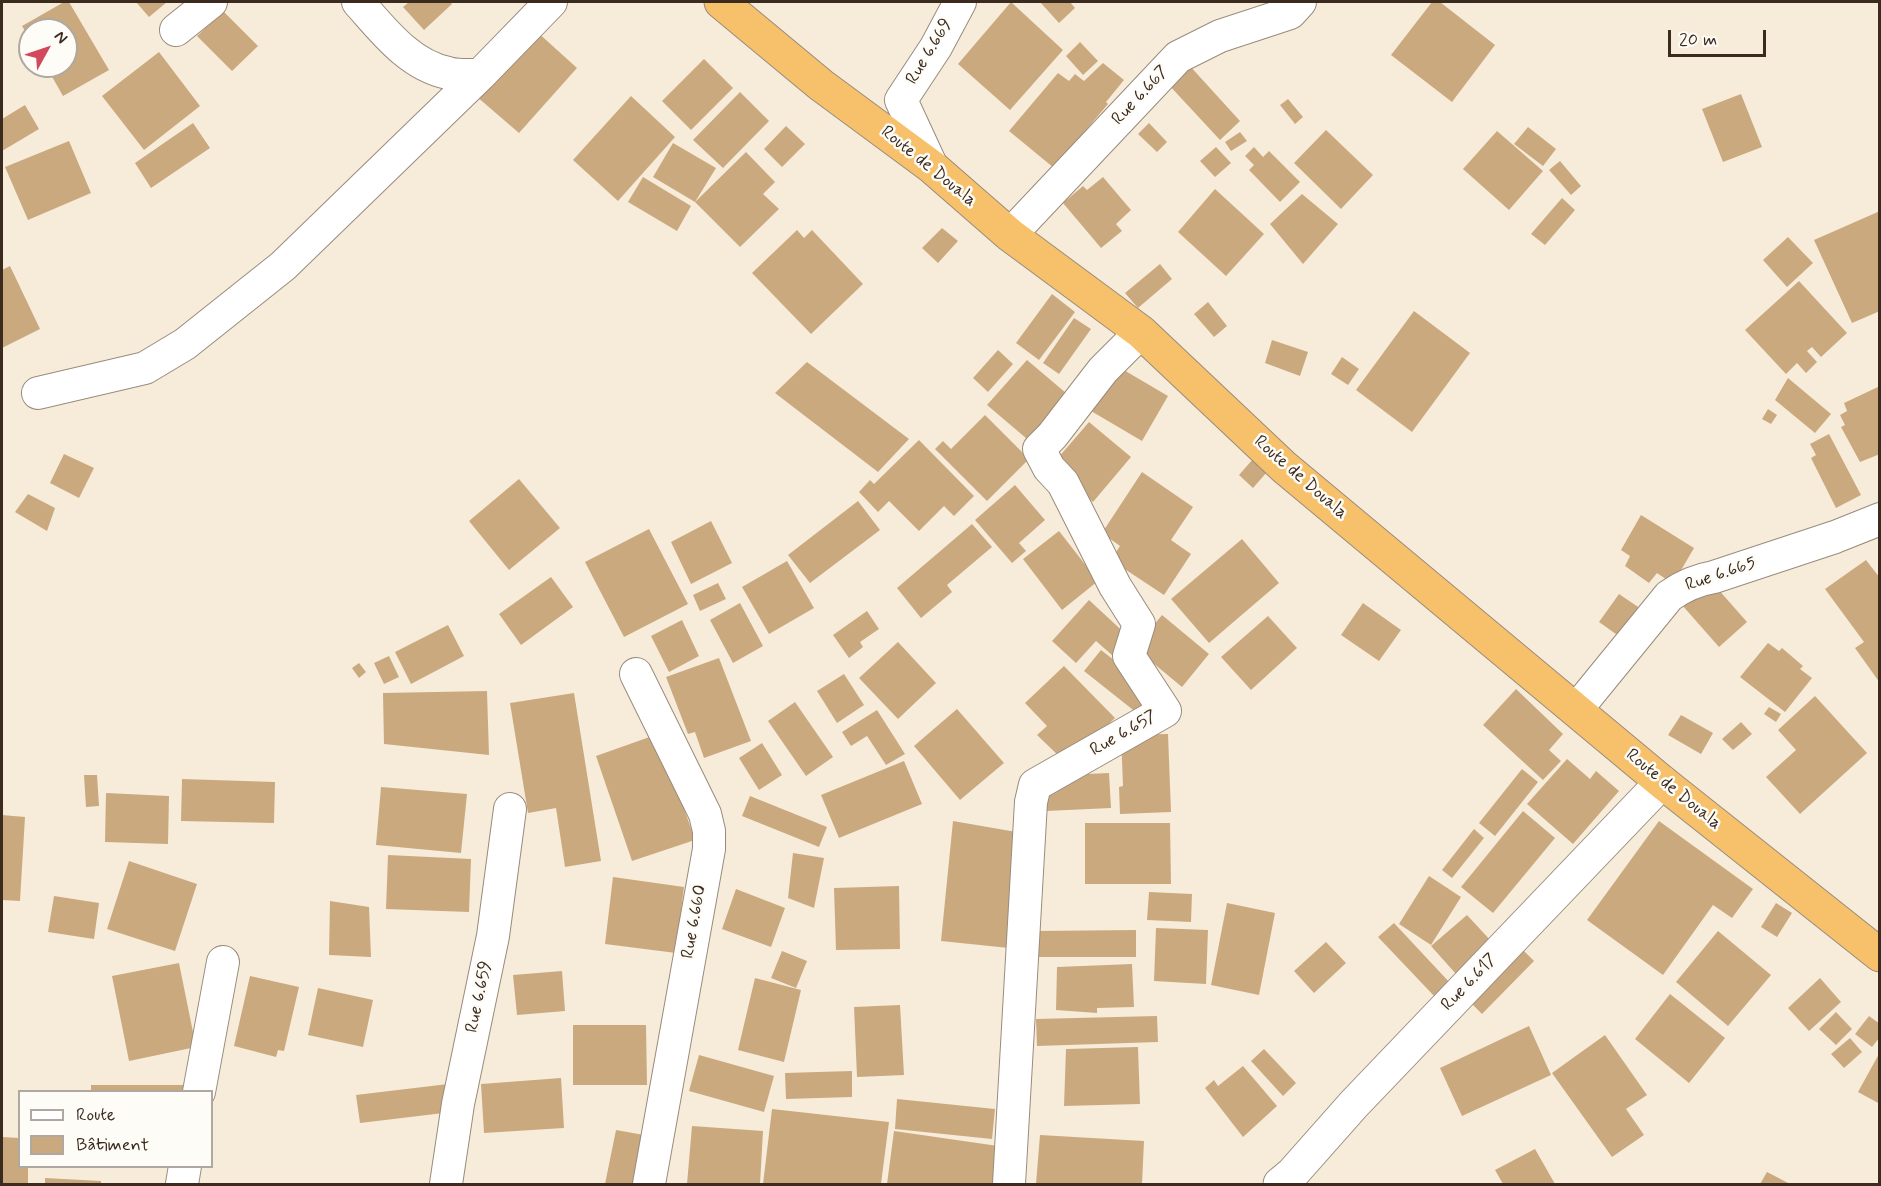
<!DOCTYPE html>
<meta charset="utf-8">
<style>
body{margin:0}
#map{position:relative;width:1881px;height:1186px;overflow:hidden;background:#f7ecda;font-family:Mynerve,sans-serif}
canvas{display:block}
.frame{position:absolute;inset:0;border:3px solid #3b2a1e;pointer-events:none}
.legend{position:absolute;left:18px;top:1090px;width:195px;height:78px;box-sizing:border-box;background:#fdfcf7;border:2px solid #afa8a0;margin:0;padding:8px 10px;list-style:none;font-size:18px;color:#3b2a1e}
.legend li{display:flex;align-items:center;gap:12px;height:30px}
.legend b{width:30px;border:2px solid #afa8a0}
.north{position:absolute;left:18px;top:18px;width:60px;height:60px;box-sizing:border-box;background:#fdfcf7;border:2px solid #afa8a0;border-radius:50%;rotate:50deg;font-size:16px;font-weight:700;line-height:24px;text-align:center;color:#3b2a1e}
.north::after{content:'';display:block;margin:auto;width:21px;height:27px;background:#d1495b;clip-path:polygon(50% 0,100% 100%,50% 72%,0 100%)}
.scale{position:absolute;left:1668px;top:30px;width:98px;height:27px;box-sizing:border-box;border:3px solid #3b2a1e;border-top:0;padding-left:8px;font-size:18px;line-height:21px;white-space:nowrap;color:#3b2a1e;-webkit-text-stroke:4px #fdfcf7;paint-order:stroke}
</style>
<div id="map">
<canvas width="1881" height="1186"></canvas>
<div class="frame"></div>
<ul class="legend">
<li><b style="height:8px;background:#fff"></b>Route</li>
<li><b style="height:16px;background:#cba97f"></b>Bâtiment</li>
</ul>
<div class="north">N</div>
<div class="scale">20 m</div>
</div>
<script>
const c = document.querySelector('canvas').getContext('2d');
c.lineJoin = 'round';
function fillPath(path, color) { c.fillStyle = color; c.fill(path, 'evenodd'); }
function strokePath(path, color, width, dash) { c.strokeStyle = color; c.lineWidth = width; c.lineCap = dash ? 'butt' : 'round'; c.setLineDash(dash || []); c.stroke(path); }
function drawText(font, color, halo, rows, align = 'center') {
  c.font = font + ' Mynerve,sans-serif'; c.lineWidth = 5; c.setLineDash([]); c.textBaseline = 'middle'; c.strokeStyle = halo; c.fillStyle = color; for (const [text, x, y, turn = 0] of rows) {
    c.save(); c.translate(x, y); c.rotate((+turn || 0) * Math.PI / 180); c.textAlign = isNaN(turn) ? turn : align; if (halo) c.strokeText(text, 0, 0); c.fillText(text, 0, 0); c.restore();
  }
}
const building = new Path2D(`
 M64,2H69L109,70L63,96L46,66H66V30H30V39L22,26Z
 M136,2H167L149,17Z
 M409,2H450L452,4L424,30L403,7Z
 M1011,2L1063,50L1010,110L958,64Z
 M1040,2H1070L1075,8L1059,23Z
 M1432,2H1440L1495,45L1452,102L1391,55Z
 M223,11L258,46L232,71L197,36Z
 M535,30L577,68L519,133L476,96Z
 M1080,42L1098,61L1083,75L1066,56Z
 M159,52L200,106L144,150L102,96Z
 M704,59L733,88L691,130L662,101Z
 M1103,63L1124,80L1106,102L1108,104L1054,168L1009,131L1058,73L1069,81L1075,74L1084,81Z
 M1189,65L1240,121L1220,140L1168,84Z
 M740,92L769,121L723,168L693,140Z
 M1741,94L1762,147L1723,162L1702,109Z
 M631,96L675,137L618,201L573,160Z
 M1288,99L1303,117L1295,124L1280,105Z
 M25,105L39,129L2,151V119Z
 M193,123L210,148L151,188L135,163Z
 M1149,123L1167,142L1157,152L1138,134Z
 M786,126L805,144L782,167L764,149Z
 M1528,127L1556,149L1543,166L1514,144Z
 M1326,130L1373,175L1341,209L1294,163Z
 M1497,131L1543,171L1509,210L1463,169Z
 M1240,132L1247,141L1231,151L1225,142Z
 M69,141L91,193L28,220L5,167Z
 M673,143L716,168L695,202L746,152L775,182L763,194L779,209L740,247L695,202L653,177Z
 M1216,147L1231,163L1215,177L1200,161Z
 M1254,147L1263,157L1269,151L1300,182L1280,202L1249,170L1254,165L1245,156Z
 M1560,161L1581,186L1571,195L1549,170Z
 M643,177L691,206L677,231L628,202Z
 M1103,177L1131,210L1116,224L1122,231L1101,248L1063,203L1083,186L1087,190Z
 M1215,189L1264,234L1226,276L1178,232Z
 M1302,194L1338,224L1303,264L1270,224Z
 M1562,198L1575,210L1545,245L1531,234Z
 M1880,211V311L1852,323L1814,240Z
 M942,228L958,241L938,263L922,248Z
 M797,230L804,238L812,230L863,284L811,334L752,273Z
 M1788,237L1813,263L1787,287L1763,260Z
 M1160,264L1172,279L1138,308L1125,293Z
 M10,266L40,329L2,348V270Z
 M1799,281L1847,333L1821,357L1812,347L1807,351L1817,362L1806,373L1797,363L1786,374L1745,330Z
 M1052,294L1075,312L1039,360L1016,343Z
 M1208,302L1227,326L1214,337L1194,314Z
 M1414,311L1470,353L1412,432L1356,390Z
 M1074,318L1091,329L1059,374L1043,363Z
 M1272,340L1308,352L1300,376L1265,363Z
 M998,350L1013,364L988,392L973,378Z
 M1342,357L1359,369L1348,385L1331,374Z
 M1027,360L1079,404L1040,450L987,405Z
 M807,362L909,439L878,472L775,393Z
 M1117,366L1168,396L1142,441L1091,411Z
 M1788,378L1831,414L1815,433L1775,400Z
 M1880,386V454L1860,462L1841,427L1845,425L1840,415L1847,411L1844,403Z
 M1768,409L1777,415L1771,424L1762,419Z
 M985,415L1029,459L987,501L935,449L943,441L951,449Z
 M1089,422L1131,457L1093,502L1051,466Z
 M1829,434L1861,495L1836,508L1811,458L1816,455L1810,444Z
 M919,440L974,496L954,516L944,506L919,531L889,501L878,512L859,492L870,480L874,484Z
 M64,454L94,468L79,498L50,483Z
 M1253,459L1267,472L1253,488L1239,475Z
 M1142,472L1193,507L1171,540L1191,554L1164,595L1111,560L1120,546L1102,533Z
 M519,479L560,528L509,570L469,521Z
 M1015,485L1045,520L1019,543L1026,551L1012,563L975,520Z
 M28,494L55,508L47,531L15,512Z
 M858,501L880,530L810,583L788,555Z
 M1641,515L1694,548L1673,584L1657,573L1649,583L1625,566L1630,556L1621,550Z
 M711,521L732,563L691,584L671,542Z
 M972,524L992,547L947,585L952,592L921,618L897,588Z
 M649,529L688,604L624,637L585,562Z
 M1059,531L1098,581L1062,610L1023,559Z
 M1242,539L1279,583L1209,643L1171,599Z
 M1866,560L1880,578V683L1855,648L1864,642L1825,589Z
 M787,561L814,608L769,634L742,587Z
 M551,577L573,607L521,645L499,614Z
 M1710,580L1747,622L1719,647L1682,605Z
 M718,583L726,599L700,611L693,595Z
 M1619,594L1650,615L1630,644L1599,622Z
 M1089,600L1130,638L1113,656L1096,641L1076,663L1052,641Z
 M740,603L763,646L733,663L710,620Z
 M1363,603L1401,630L1379,661L1341,635Z
 M867,611L879,629L860,642L863,647L849,658L833,635Z
 M1162,615L1209,654L1182,687L1135,648Z
 M1268,616L1297,648L1251,690L1221,657Z
 M682,620L699,656L669,672L651,636Z
 M448,625L464,656L411,684L395,652Z
 M898,642L936,683L898,719L859,678Z
 M1768,643L1779,651L1782,648L1803,666L1800,669L1812,678L1785,712L1740,677Z
 M1101,650L1164,699L1147,721L1084,671Z
 M389,656L399,677L384,684L374,663Z
 M719,658L751,741L704,758L695,732L688,734L666,677Z
 M359,663L366,672L359,678L352,668Z
 M1064,666L1115,718L1076,756L1063,760L1037,735L1047,726L1025,703Z
 M844,674L864,705L837,723L817,691Z
 M1516,689L1563,734L1549,750L1561,761L1543,780L1483,725Z
 M487,691L489,755L384,744L383,693Z
 M574,693L601,861L565,867L556,808L528,813L510,703Z
 M1815,696L1867,753L1800,814L1766,777L1796,750L1778,730Z
 M795,702L833,757L806,776L768,721Z
 M1769,707L1781,714L1776,722L1764,714Z
 M957,709L1004,763L960,800L914,746Z
 M877,710L905,754L886,765L867,736L851,746L842,732Z
 M1681,715L1713,733L1701,754L1668,735Z
 M1741,722L1752,734L1733,750L1722,739Z
 M658,734L695,840L632,861L596,756Z
 M1168,734L1171,812L1120,814L1119,787L1123,786L1121,735Z
 M762,743L782,775L759,790L739,758Z
 M1567,759L1590,779L1596,771L1619,791L1573,844L1527,804Z
 M904,761L922,804L839,838L821,795Z
 M1522,769L1538,782L1495,836L1479,823Z
 M1109,773L1111,808L1046,811L1044,776Z
 M84,775H97L99,806L86,807Z
 M182,779L275,782L274,823L181,821Z
 M381,787L467,794L461,853L376,845Z
 M106,793L169,796L168,844L105,842Z
 M750,796L827,827L819,847L742,816Z
 M1523,811L1555,838L1493,913L1461,887Z
 M2,815L25,817L20,901L2,900Z
 M953,821L1022,833L1009,948L941,941Z
 M1659,821L1753,889L1732,918L1713,905L1663,975L1587,920Z
 M1085,823H1170L1171,884H1085Z
 M1474,829L1484,838L1452,878L1442,870Z
 M793,853L824,858L814,908L788,898Z
 M388,855L471,859L469,912L386,909Z
 M129,861L197,884L175,951L107,929Z
 M1429,876L1461,897L1431,945L1399,924Z
 M613,877L684,887L676,953L605,944Z
 M899,886L900,949L836,950L834,888Z
 M736,889L785,908L771,947L722,929Z
 M1149,892L1192,894L1191,922L1147,920Z
 M54,896L99,903L94,939L48,932Z
 M330,901L369,907L371,957L329,955Z
 M1227,903L1275,913L1259,995L1211,985Z
 M1776,903L1792,913L1777,937L1761,927Z
 M1467,915L1492,942L1456,974L1431,946Z
 M1394,923L1451,984L1436,998L1378,937Z
 M1156,928L1208,930L1206,984L1154,981Z
 M1136,930V957H1034L1035,931Z
 M1718,931L1771,975L1728,1026L1676,982Z
 M1326,942L1346,963L1314,993L1294,971Z
 M1518,945L1534,961L1482,1014L1466,998Z
 M782,951L807,961L796,988L771,978Z
 M179,963L196,1047L129,1061L112,976Z
 M1132,964L1134,1007L1097,1008V1013L1056,1010L1057,967Z
 M562,971L565,1011L517,1015L513,975Z
 M250,976L299,987L284,1051L278,1050L276,1057L234,1046Z
 M755,978L801,990L784,1062L738,1050Z
 M1820,978L1841,1002L1809,1031L1788,1008Z
 M318,988L373,1000L363,1047L308,1035Z
 M1670,994L1725,1038L1689,1083L1635,1039Z
 M900,1005L904,1075L857,1077L854,1007Z
 M1836,1012L1852,1029L1836,1045L1819,1029Z
 M1157,1016L1158,1042L1037,1046L1036,1019Z
 M1869,1016L1880,1024V1037L1872,1047L1855,1034Z
 M573,1025H646L647,1085H573Z
 M1529,1026L1551,1075L1462,1116L1440,1068Z
 M1605,1035L1647,1095L1626,1109L1644,1135L1612,1157L1552,1073Z
 M1850,1038L1862,1052L1844,1068L1831,1054Z
 M1138,1047L1140,1104L1064,1106L1066,1049Z
 M1264,1049L1296,1083L1283,1096L1251,1061Z
 M1880,1052V1104L1858,1092Z
 M699,1055L774,1076L764,1112L689,1091Z
 M1243,1066L1277,1106L1243,1137L1205,1088L1214,1080L1218,1086Z
 M852,1071V1097L786,1099L785,1073Z
 M561,1078L564,1128L484,1133L481,1084Z
 M448,1084L452,1112L360,1123L356,1095Z
 M91,1085H186V1092H91Z
 M897,1099L995,1109L992,1139L895,1129Z
 M772,1109L889,1122L881,1184H763Z
 M692,1126L763,1131L760,1184H687Z
 M616,1130L644,1135L634,1184H605Z
 M894,1131L1005,1147L999,1184H887Z
 M1040,1135L1144,1141L1142,1184H1036Z
 M2,1137L20,1138V1167H28V1184H2Z
 M1535,1149L1555,1184H1503L1495,1170Z
 M1767,1172L1790,1184H1760Z
 M45,1178L101,1181V1184H45Z`);
const minor = new Path2D(`
 M358,2C383,30 409,65 448,73C458,76 470,75 480,75
 M176,30L211,2
 M932,167L901,100L936,47L960,2
 M1010,235L1178,57L1220,36L1290,13L1300,2
 M38,393L145,368L185,344L283,266L480,75L551,2
 M636,674L705,814L709,831V849L649,1184
 M1576,710L1669,596C1683,586 1696,580 1714,577L1835,537L1880,519
 M199,1092L223,962
 M182,1184L185,1166
 M446,1184L458,1104L493,936L510,809
 M1009,1184L1031,802L1035,785L1165,711L1129,656L1139,624L1115,586L1063,483L1049,468L1039,449L1052,436L1103,370L1141,332`);
const tertiary = new Path2D(`
 M1280,1184L1292,1174L1354,1104L1662,782`);
const trunk = new Path2D(`
 M721,2L821,85L932,167L1010,235L1141,332L1284,467L1662,782L1880,955`);
const streetNames = [
 ["Rue 6.669",930,52,-59],
 ["Rue 6.667",1141,96,-47],
 ["Route de Douala",928,167,39],
 ["Route de Douala",1300,478,41],
 ["Rue 6.665",1721,575,-19],
 ["Rue 6.657",1124,734,-30],
 ["Route de Douala",1673,790,39],
 ["Rue 6.660",695,922,-80],
 ["Rue 6.617",1470,983,-46],
 ["Rue 6.659",480,997,-78]
];
fillPath(building, '#cba97f');
strokePath(minor, '#998b7c', 34);
strokePath(tertiary, '#998b7c', 35);
strokePath(trunk, '#998b7c', 35);
strokePath(minor, '#fff', 32);
strokePath(tertiary, '#fff', 33);
strokePath(trunk, '#f7c06b', 33);
drawText('18px', '#3b2a1e', '#fdfcf7', streetNames);
</script>
